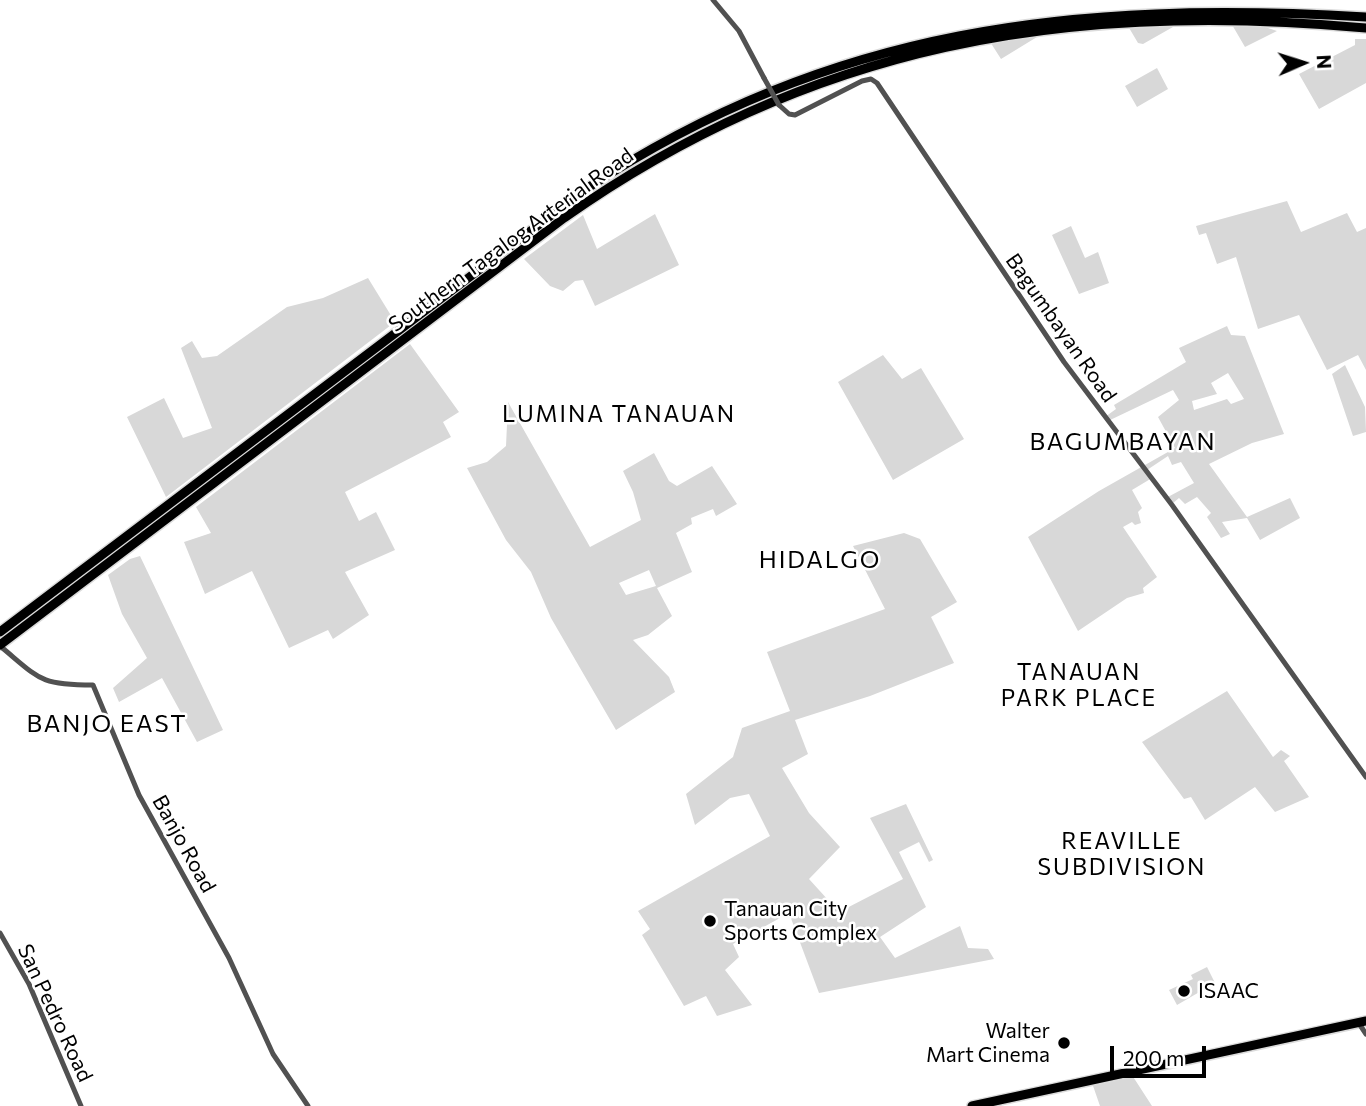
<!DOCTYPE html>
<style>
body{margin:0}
#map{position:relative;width:1366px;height:1106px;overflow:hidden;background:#fff;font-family:Commissioner,sans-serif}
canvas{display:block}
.north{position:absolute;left:1268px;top:28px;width:70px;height:70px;-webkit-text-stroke:5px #fff;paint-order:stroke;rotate:87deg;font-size:19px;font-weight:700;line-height:28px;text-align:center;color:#000}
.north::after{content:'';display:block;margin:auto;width:24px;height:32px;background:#000;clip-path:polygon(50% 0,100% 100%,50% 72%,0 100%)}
.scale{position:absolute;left:1110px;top:1046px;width:96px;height:32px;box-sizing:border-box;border:4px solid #000;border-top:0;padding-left:9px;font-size:21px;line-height:24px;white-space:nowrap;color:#000;-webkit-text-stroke:5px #fff;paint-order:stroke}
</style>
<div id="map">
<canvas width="1366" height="1106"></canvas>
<div class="north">N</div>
<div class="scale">200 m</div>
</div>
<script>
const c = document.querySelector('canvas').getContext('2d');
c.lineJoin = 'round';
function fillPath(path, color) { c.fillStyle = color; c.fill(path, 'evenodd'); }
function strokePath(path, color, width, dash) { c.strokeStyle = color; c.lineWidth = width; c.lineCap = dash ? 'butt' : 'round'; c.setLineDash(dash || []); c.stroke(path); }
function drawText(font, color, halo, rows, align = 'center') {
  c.font = font + ' Commissioner,sans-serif'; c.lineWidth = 5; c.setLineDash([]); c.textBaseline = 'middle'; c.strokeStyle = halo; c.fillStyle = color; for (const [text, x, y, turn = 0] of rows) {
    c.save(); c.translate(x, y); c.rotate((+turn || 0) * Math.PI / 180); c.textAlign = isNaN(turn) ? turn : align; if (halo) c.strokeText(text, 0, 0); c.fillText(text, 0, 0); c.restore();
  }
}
const green = new Path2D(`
 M1125,21L1180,23L1143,44L1138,43Z
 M1231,23L1262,26L1277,31L1245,47Z
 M1050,29L1001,59L987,37Z
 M1355,39H1366V83L1319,109L1299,74L1355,45Z
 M1157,68L1168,89L1137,107L1125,86Z
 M1287,201L1301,232L1347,213L1357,232L1366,228V370L1358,355L1327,370L1299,315L1258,329L1236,257L1217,264L1206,233L1199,235L1196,226Z
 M655,214L679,265L595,306L583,280L575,281L563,291L550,286L524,259L583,215L597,249Z
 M1071,226L1085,258L1098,252L1109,283L1079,294L1052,235Z
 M368,278L395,322L166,497L127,417L164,398L183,438L212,428L181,348L192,341L202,358L217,356L287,307L323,298Z
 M1227,326L1231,335L1245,336L1284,434L1252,443L1209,464L1247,517L1290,498L1300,518L1260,540L1247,518L1222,522L1230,534L1221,538L1207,517L1211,513L1197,497L1185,504L1179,498L1172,504L1166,498L1194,483L1181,462L1172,465L1168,456L1147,470L1152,478L1132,490L1142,508L1138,512L1141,523L1135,525L1132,522L1123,527L1157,577L1143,588L1144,593L1127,598L1078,631L1028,537L1099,491L1175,448L1158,417L1179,400L1173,390L1108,421L1105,417L1116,409L1114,405L1186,362L1179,348ZM1228,373L1244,399L1231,404L1227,399L1194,410L1192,401L1217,394L1211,383Z
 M410,344L459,412L443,422L451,437L345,492L359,521L376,512L395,550L345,572L369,615L333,639L328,630L289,648L252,571L205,594L184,542L211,533L196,507Z
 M883,355L902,379L921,368L964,439L893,480L838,382Z
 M1345,365L1365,407L1366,432L1353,436L1332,374Z
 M508,402L590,547L641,520L633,492L623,471L654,453L669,481L677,486L712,466L737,504L716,516L713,509L691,518L692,524L676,533L692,572L657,588L672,616L648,635L633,640L669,677L675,692L616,730L551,618L531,572L506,540L467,468L487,462L506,446ZM649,570L656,586L626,595L619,583Z
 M904,533L920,539L957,602L931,617L954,663L870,696L795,720L808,754L782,768L809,813L840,847L809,879L839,912L903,879L870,818L906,804L933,860L929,862L919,842L899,852L926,907L880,937L895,958L960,926L968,948L988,949L994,959L819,993L789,913L733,944L739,957L725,970L752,1005L717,1016L706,996L684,1006L642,935L650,929L638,911L770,836L749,794L730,798L695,825L686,794L733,757L742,728L790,711L767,652L885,609L853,546Z
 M140,556L223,730L197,742L162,678L119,702L113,688L147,658L122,614L108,575L130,559Z
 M1227,691L1273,757L1281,750L1290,756L1284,761L1309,797L1275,812L1255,787L1205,820L1191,797L1184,799L1142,742Z
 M1207,967L1215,983L1177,1005L1169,990L1193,979L1191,975Z
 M1130,1072L1152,1106H1100L1091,1080Z`);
const minor = new Path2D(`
 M713,0L739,31L764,78
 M779,105L789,114L795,115L862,81L871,79L877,83L1064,362L1172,505L1366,777
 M0,646C40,679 39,685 93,685L139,795L229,958L273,1054L308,1106
 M0,933L29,984L81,1106
 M1358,1022L1366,1034`);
const highway = new Path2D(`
 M0,632L586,189C833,27 1074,0 1366,17
 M0,645L564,218C811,44 1067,0 1366,28
 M972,1106L1366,1021`);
const minorBridge = new Path2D(`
 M764,78L779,105`);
const markers = [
 [710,921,7,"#000"],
 [1184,991,7,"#000"],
 [1064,1043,7,"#000"]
];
const streetNames = [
 ["Southern Tagalog Arterial Road",511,240,-36],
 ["Bagumbayan Road",1061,328,55],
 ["Banjo Road",184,844,61],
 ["San Pedro Road",55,1013,65]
];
const poiNames = [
 ["Tanauan City",724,909],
 ["Sports Complex",724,933],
 ["ISAAC",1198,991],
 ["Walter",1050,1031,"right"],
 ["Mart Cinema",1050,1055,"right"]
];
const neighbourhoodNames = [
 ["LUMINA TANAUAN",619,414],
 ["TANAUAN",1079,672],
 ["PARK PLACE",1079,698],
 ["REAVILLE",1122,841],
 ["SUBDIVISION",1122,867]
];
const quarterNames = [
 ["BAGUMBAYAN",1123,442],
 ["HIDALGO",820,560],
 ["BANJO EAST",107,724]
];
fillPath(green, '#d8d8d8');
strokePath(highway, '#dbdbdb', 12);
strokePath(minor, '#515151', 5);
strokePath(highway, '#000', 9);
strokePath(minorBridge, '#515151', 5);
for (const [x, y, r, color] of markers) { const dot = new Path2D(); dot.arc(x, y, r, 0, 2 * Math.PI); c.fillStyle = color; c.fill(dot); strokePath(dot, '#fff', 2.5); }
drawText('21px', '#000', '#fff', streetNames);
drawText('21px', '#000', '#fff', poiNames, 'left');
c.letterSpacing = '2px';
drawText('23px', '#000', '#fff', neighbourhoodNames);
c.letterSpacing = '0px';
c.letterSpacing = '2px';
drawText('24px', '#000', '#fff', quarterNames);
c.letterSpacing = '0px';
</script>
